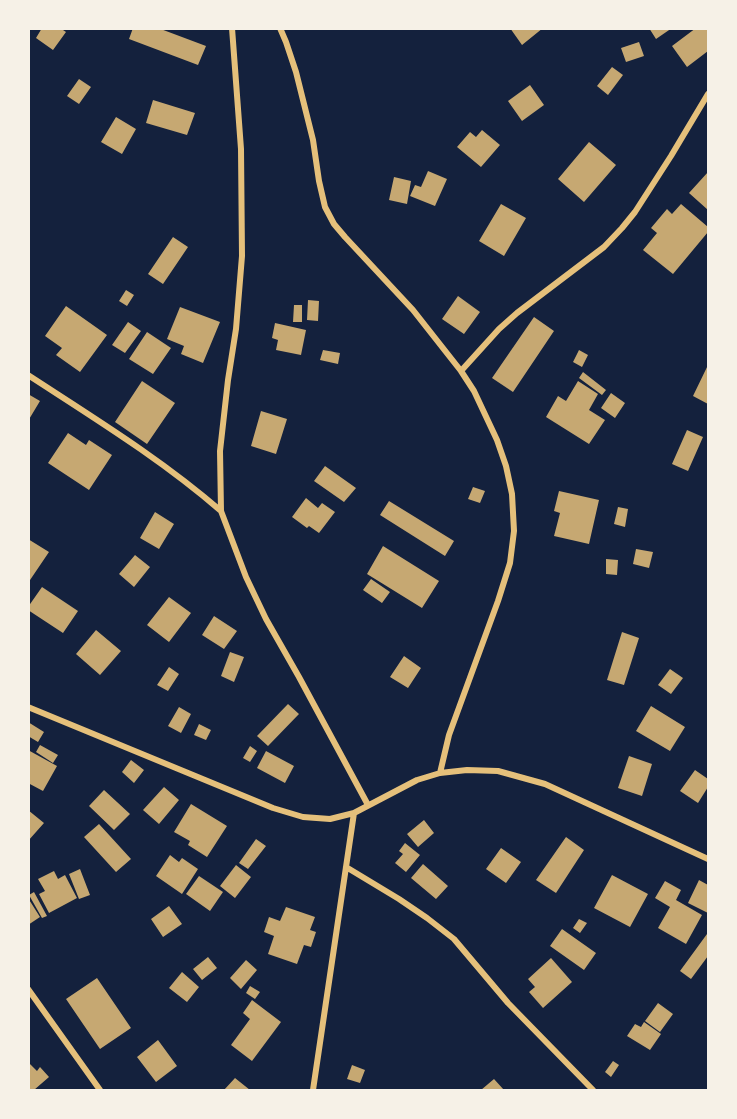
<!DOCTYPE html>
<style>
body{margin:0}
#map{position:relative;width:737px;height:1119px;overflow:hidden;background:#14213d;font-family:Signika,sans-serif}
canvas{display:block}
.frame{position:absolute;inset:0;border:30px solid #f6f1e7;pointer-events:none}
</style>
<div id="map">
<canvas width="737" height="1119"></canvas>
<div class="frame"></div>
</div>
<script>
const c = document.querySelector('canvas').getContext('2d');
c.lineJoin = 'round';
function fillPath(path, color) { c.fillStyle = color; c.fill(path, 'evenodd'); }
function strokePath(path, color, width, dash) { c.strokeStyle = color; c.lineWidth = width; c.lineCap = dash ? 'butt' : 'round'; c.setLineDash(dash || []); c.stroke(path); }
const building = new Path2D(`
 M42,28H60L66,32L53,50L36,38Z
 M133,28H158L206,46L198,65L129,39Z
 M510,28H543L522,45Z
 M649,28H672L656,39Z
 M696,28H708V51L687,67L672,46Z
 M639,42L644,56L626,62L621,48Z
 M612,67L623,75L608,95L597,86Z
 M79,79L91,87L79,104L67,96Z
 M530,85L544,105L522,121L508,101Z
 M153,100L195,113L187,135L146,123Z
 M116,117L136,129L122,154L101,142Z
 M482,130L500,145L481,167L457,147L470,132L476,137Z
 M589,142L616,165L584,202L558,179Z
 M428,171L447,179L435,206L410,196L415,185L421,187Z
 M708,172V210L689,193Z
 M394,177L411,181L407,204L389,200Z
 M501,204L526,218L504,256L479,241Z
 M681,204L708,227V232L673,274L643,250L657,233L651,228L667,209L672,214Z
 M173,237L188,247L163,284L148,274Z
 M126,290L134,295L127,306L119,301Z
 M458,296L480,312L464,334L442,319Z
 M308,300L319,301L318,321L307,320Z
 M294,305H302V322H293Z
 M66,306L107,335L80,372L56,355L62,348L45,336Z
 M180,307L220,322L203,363L181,354L184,346L167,339Z
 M534,317L554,331L513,392L492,378Z
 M128,322L141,331L125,353L112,345Z
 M275,323L306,330L301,355L276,350L278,340L272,338Z
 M147,332L171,348L153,374L129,359Z
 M323,350L340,353L338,364L320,360Z
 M579,350L588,355L582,367L573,362Z
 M708,365V404L693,396Z
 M583,372L606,390L602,395L579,378Z
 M142,381L175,403L147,444L115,422Z
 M578,381L598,394L589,410L605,420L589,444L546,417L558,396L566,401Z
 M611,393L625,403L615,418L601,408Z
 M28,394L40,401L28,421Z
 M261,411L287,419L276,454L251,446Z
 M687,430L703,437L688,471L672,464Z
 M68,433L86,445L89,440L112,455L89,490L48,463Z
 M325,466L356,488L344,502L314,481Z
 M473,487L485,491L480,503L468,499Z
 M559,491L599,500L589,544L554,536L560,513L554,511Z
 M306,498L318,508L322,503L335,512L319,533L309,526L307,528L292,517Z
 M389,501L454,541L445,556L380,515Z
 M618,507L628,509L625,527L614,524Z
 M155,512L174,524L159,549L140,538Z
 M28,539L49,552L28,583Z
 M383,546L439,581L422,608L367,574Z
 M636,549L653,552L649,568L633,564Z
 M135,555L150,567L134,587L119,574Z
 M606,559L618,560L617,575L606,574Z
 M371,579L390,592L382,603L363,590Z
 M42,587L78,611L63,633L28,610V607Z
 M169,597L191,613L169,642L147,625Z
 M214,616L237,631L224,649L202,635Z
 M96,630L121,651L100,675L76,654Z
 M622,632L639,638L624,685L607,680Z
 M230,652L244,657L234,682L221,676Z
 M404,656L421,668L408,688L390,677Z
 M169,667L179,674L168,691L157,685Z
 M670,669L683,678L671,694L658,685Z
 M288,704L299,714L268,746L257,736Z
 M651,706L685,727L670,751L636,731Z
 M179,707L191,714L181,733L168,726Z
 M28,722L44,732L38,742L28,736Z
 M199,724L211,730L206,740L194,735Z
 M40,745L58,755L53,763L36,752Z
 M250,746L257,751L250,762L243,758Z
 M28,750L57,766L43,791L28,783Z
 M266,751L294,766L285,783L257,768Z
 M629,756L652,764L642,796L618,788Z
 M131,760L144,770L134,783L122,772Z
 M695,770L708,779V787L698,803L680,791Z
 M164,787L179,800L159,824L143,810Z
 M104,790L130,814L114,830L89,806Z
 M191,804L227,826L207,857L188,845L190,841L174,832Z
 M28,810L44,823L28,841Z
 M424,820L434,833L418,847L407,834Z
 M99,824L131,859L116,872L84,837Z
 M566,837L584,850L556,893L536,880Z
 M256,839L266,846L248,869L239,863Z
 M405,843L420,855L406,872L395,863L403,854L399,851Z
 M501,848L521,862L506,883L486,869Z
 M170,855L179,862L182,858L198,869L182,894L156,876Z
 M423,864L448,886L436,899L411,878Z
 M236,865L251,877L235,898L220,886Z
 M80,869L90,895L79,899L69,874Z
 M54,871L58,879L65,875L77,898L49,913L39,894L45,891L38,879Z
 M612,875L648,894L630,927L594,908Z
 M199,876L223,892L210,911L186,894Z
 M699,880L708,885V892L707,896H708V913L688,903Z
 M665,881L681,890L676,900L702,915L686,944L658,928L670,907L655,898Z
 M34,892L47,916L42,918L29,895Z
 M28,898L40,917L28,925Z
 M169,906L182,924L163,937L151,919Z
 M286,907L315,917L310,930L316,932L311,947L304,945L297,964L268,954L274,936L264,932L269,917L280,921Z
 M579,919L587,923L580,933L573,928Z
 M562,929L596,953L584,970L550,946Z
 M707,934L708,935V956L691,979L680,971Z
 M208,957L217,968L202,980L193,969Z
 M551,958L572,982L543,1008L529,992L535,987L528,979Z
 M246,960L257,970L241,989L230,978Z
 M182,972L199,987L187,1002L169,988Z
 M97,978L131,1028L100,1049L66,999Z
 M250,986L260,992L255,999L246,993Z
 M252,1000L281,1022L252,1061L231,1045L250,1019L243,1013Z
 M658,1003L673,1014L660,1032L645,1021Z
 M644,1022L661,1034L650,1050L627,1036L635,1024L641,1027Z
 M158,1040L177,1066L156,1082L137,1057Z
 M613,1061L619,1065L611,1077L605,1072Z
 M28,1062L37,1071L40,1067L49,1077L34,1090H28Z
 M352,1065L365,1070L360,1083L347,1079Z
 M235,1078L250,1090H224Z
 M494,1079L504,1090H481Z`);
const minor = new Path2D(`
 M232,28L241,149L242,256L236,329L228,380L220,451L221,511L246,577L266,619L299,677L368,805
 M280,28L286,42L296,72L313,140L319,181L325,207L334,224L345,237L413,310L461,371L474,391L497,440L506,466L512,494L514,531L510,563L498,601L449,735L440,773
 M461,371L499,329L517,313L604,247L622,228L635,212L671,156L708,94
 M28,375C94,418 161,459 221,511
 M28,707L273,808L303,817L330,819L354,813L417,780L440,773L467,770L498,771L545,784L708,859
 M346,867L399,899L427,918L454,939L508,1003L593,1090
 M28,989L100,1090
 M313,1090L354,813`);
fillPath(building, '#c6a872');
strokePath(minor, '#e5c07b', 6);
</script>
